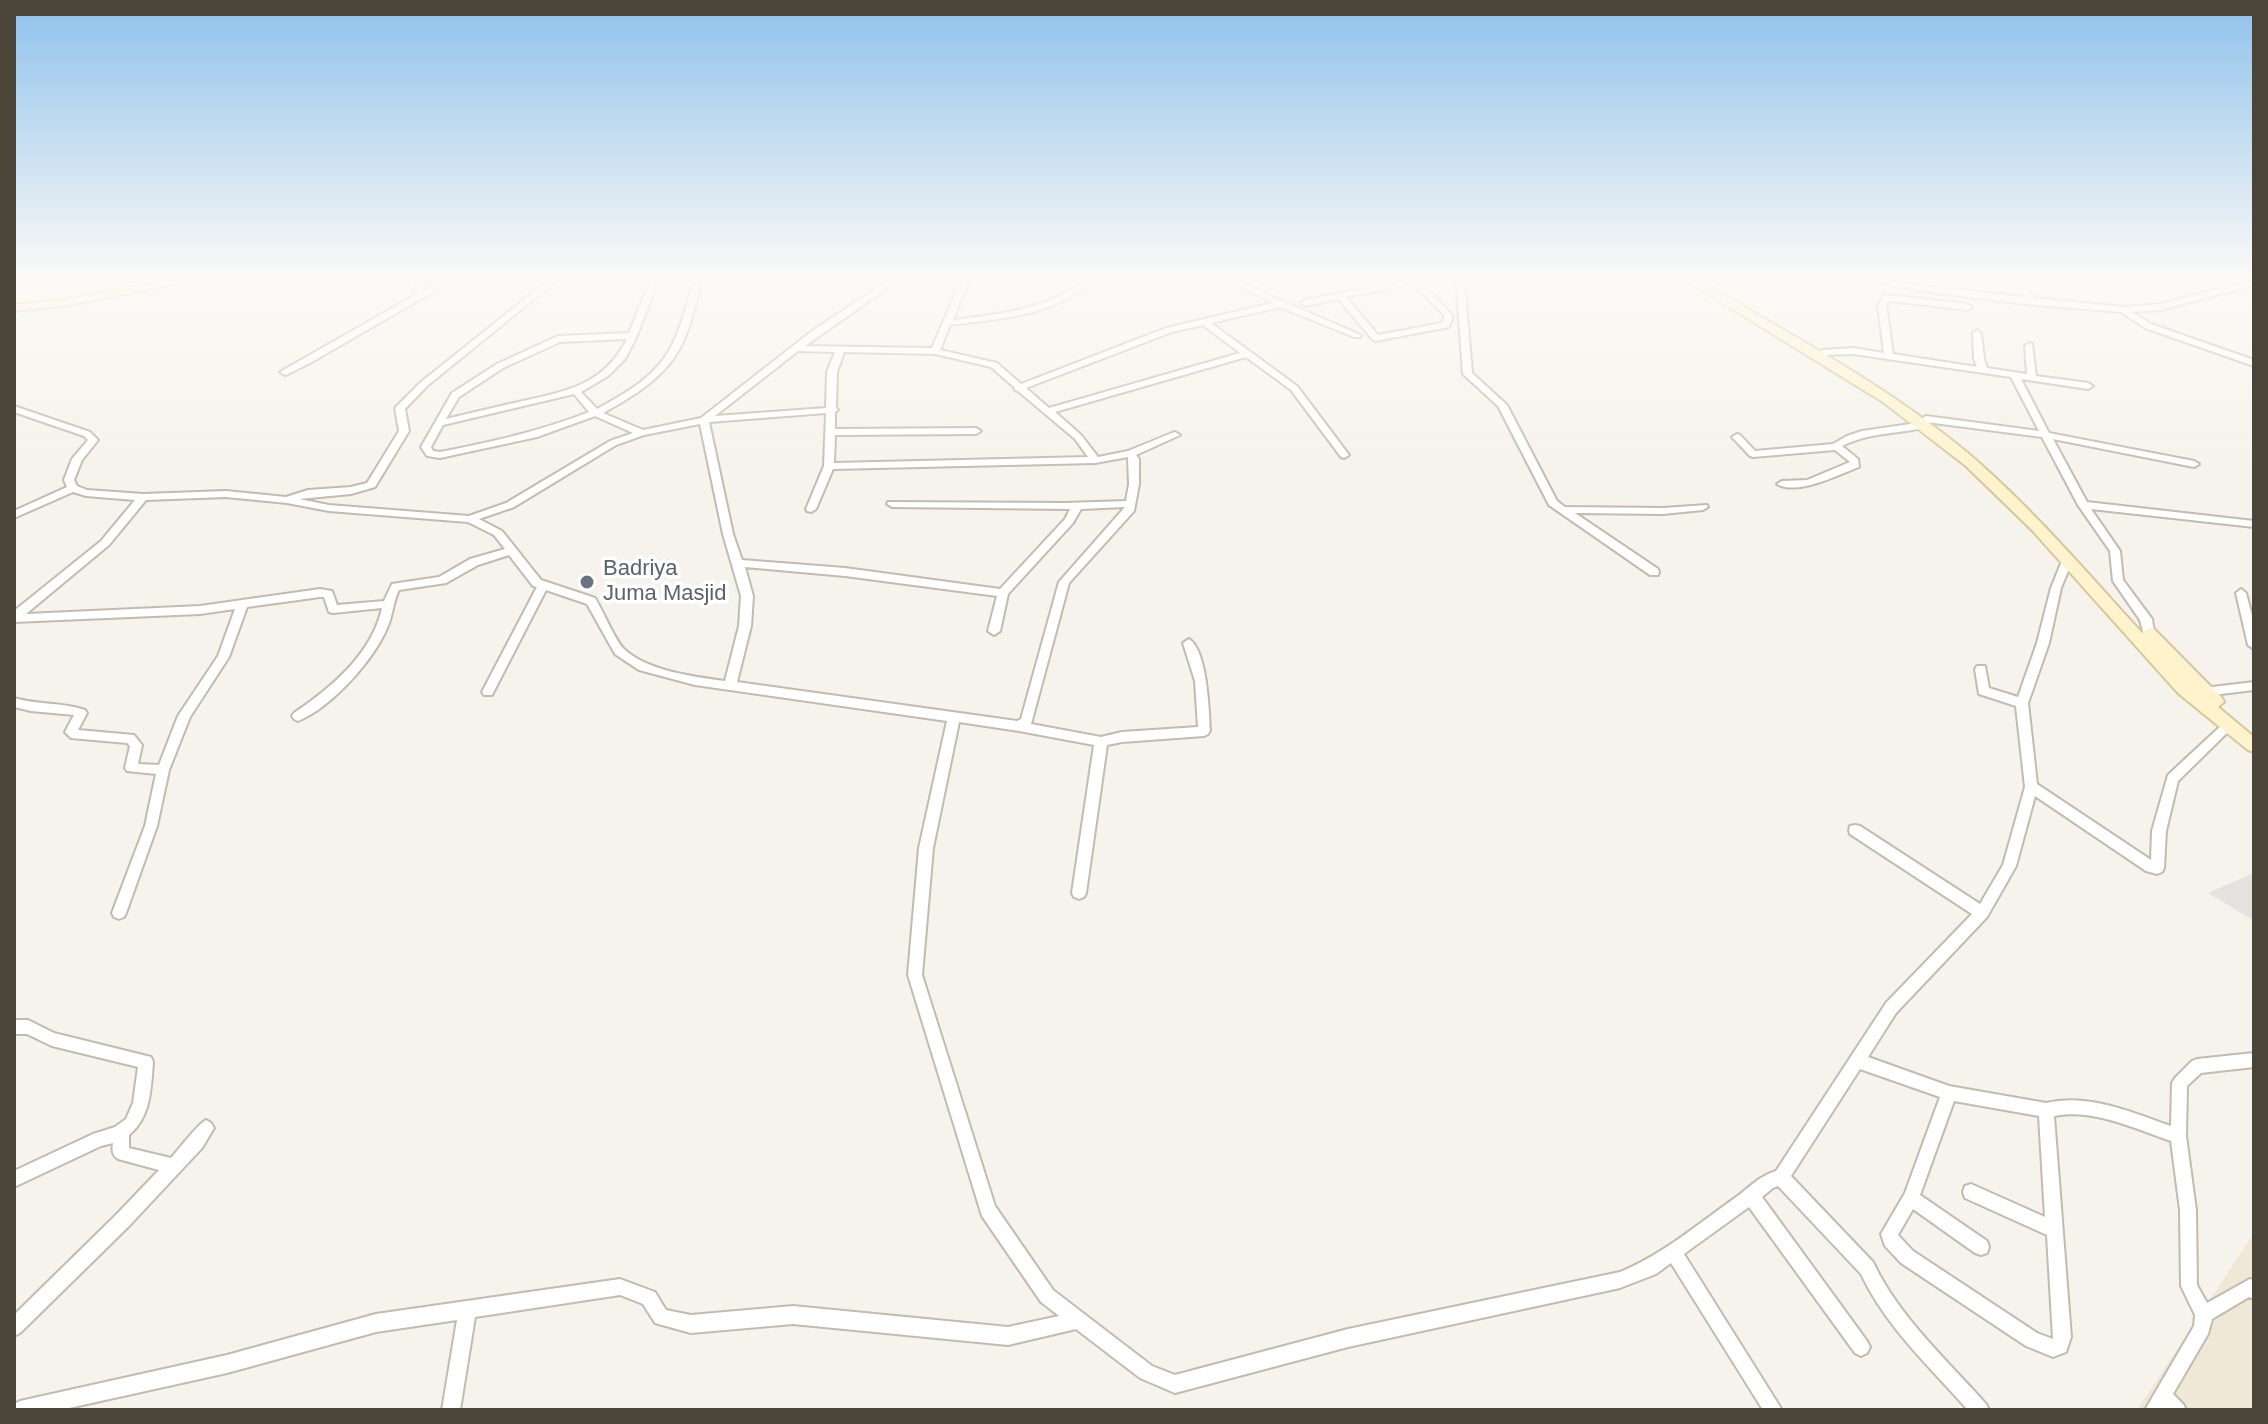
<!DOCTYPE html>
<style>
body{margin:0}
#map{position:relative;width:2268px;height:1424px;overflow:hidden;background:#f6f3ec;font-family:Arial,sans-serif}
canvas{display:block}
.frame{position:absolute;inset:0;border:16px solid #4b4439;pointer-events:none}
</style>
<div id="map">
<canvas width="2268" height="1424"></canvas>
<div class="frame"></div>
</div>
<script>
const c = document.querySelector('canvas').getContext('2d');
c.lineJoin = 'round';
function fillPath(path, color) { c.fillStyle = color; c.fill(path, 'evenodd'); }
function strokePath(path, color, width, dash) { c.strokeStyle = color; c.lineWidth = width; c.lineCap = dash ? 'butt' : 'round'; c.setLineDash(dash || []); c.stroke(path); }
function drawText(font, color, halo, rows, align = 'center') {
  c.font = font + ' Arial,sans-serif'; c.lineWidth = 7; c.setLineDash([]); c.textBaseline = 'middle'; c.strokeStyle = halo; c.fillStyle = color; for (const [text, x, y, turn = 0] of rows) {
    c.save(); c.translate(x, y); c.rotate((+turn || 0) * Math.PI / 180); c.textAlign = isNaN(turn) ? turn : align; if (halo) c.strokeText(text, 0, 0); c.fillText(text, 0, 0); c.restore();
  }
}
const education = new Path2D(`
 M2254,1233V1410H2137Z`);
const parking = new Path2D(`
 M2254,873V921L2208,893Z`);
const minor = new Path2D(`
 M422,278H430L421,292L447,278H457L310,363L288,374L285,375L280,372L417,294L413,292Z
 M551,278H560L427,386L405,409L409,431L375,487L351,494L299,499L329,505L469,516L506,503L610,441L633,433L595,416L537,437L440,458L427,456L421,447L452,393L497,364L558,336L629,333L651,278H659L636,338L625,359L608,376L581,392L597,409C626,393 657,376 672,345C682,326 686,305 693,285L700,283L701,285C695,305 691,326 682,344C666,377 634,396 603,413L643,430L701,418L812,331L893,278H902L805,346L932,348L962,278H970L953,320C998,314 1051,310 1086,278H1094C1060,316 998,319 950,325L940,350L997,363L1021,384L1166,328L1273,303L1225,278H1235L1284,302L1361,335L1360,337H1354L1280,307L1211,323L1297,386L1349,455L1344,458L1341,457L1291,390L1246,357L1055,412L1081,435L1098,457L1128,451L1172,433L1175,432L1180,435L1136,455L1139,459V484L1134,511L1069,583L1031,724L1101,737L1122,732L1198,727L1195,681L1183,643L1189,639C1207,650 1209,710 1210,731L1208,734L1204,736L1122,742L1107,745L1086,893L1084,897L1079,899L1074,897L1072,893L1094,745L1019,731L959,722L933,848L922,975L995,1206L1053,1290L1152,1366L1175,1375L1348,1329L1620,1272C1662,1255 1698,1224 1735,1198C1749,1188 1759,1176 1776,1171L1886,1003L1972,914L1850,834L1849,830L1850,826L1855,825L1860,826L1980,904L2003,865L2025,787L2016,706L1979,694L1975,669L1977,666H1985L1989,688L2018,697L2037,643L2051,588L2064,556H2072L2073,559L2061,588L2049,643L2028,703L2037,784L2151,860L2152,831L2168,775L2224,723H2232L2234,726L2178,781L2166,831L2164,868L2162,872L2157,874L2146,871L2035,796L2016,866L1987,917L1896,1013L1868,1057L1949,1086L2046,1103C2088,1093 2131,1112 2171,1126L2172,1083L2175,1078L2192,1061L2197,1059L2254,1053V1067L2201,1073L2187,1086L2186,1136L2196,1210L2197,1285L2207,1303L2250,1279L2254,1280V1299L2249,1297L2212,1319L2208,1334L2173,1394L2183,1404L2186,1410H2145L2194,1326L2195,1315L2181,1286L2180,1210L2171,1141C2136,1129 2092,1108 2054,1116L2071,1337L2066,1352L2053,1357L2026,1346L1901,1263L1885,1246L1881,1234L1905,1193L1940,1097L1860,1069L1791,1176L1873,1262C1899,1317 1946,1359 1986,1404L1989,1410H1968C1930,1367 1886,1327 1861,1274L1778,1186L1773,1188L1762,1197L1867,1341L1870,1347L1867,1353L1861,1356L1855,1353L1749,1207L1684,1254L1782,1410H1763L1671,1263L1656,1274L1620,1288L1348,1347L1175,1393L1140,1378L1076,1329L1008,1345L793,1324L691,1333L655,1323L643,1304L620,1295L475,1317L460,1410H442L457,1320L376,1332L227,1373L60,1410H14V1404L20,1401L227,1355L376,1314L620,1279L655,1292L666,1310L691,1315L793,1306L1008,1327L1059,1316L1041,1302L982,1216L908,975L919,848L947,721L695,685L639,670L615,654L587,604L546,590L492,695H484L482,692L537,587L533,586L509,555L478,565L446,583L399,590C393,602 393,614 388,626C374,660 332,707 298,721L294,719L292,716L294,713C331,688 372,654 382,608L333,613L329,612L324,597H320L247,607L229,657L190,717L169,770L157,826L126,913L124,917L119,919L114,917L112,913L145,826L156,774L127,771L125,768L130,746L127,743L71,738L65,732L74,715L31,711L14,707V698C37,705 62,702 85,710L87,713L78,730L134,735L142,745L138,764L159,765L178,716L218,656L235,609L200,614L14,622V611L101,541L135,500L86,496L73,492L14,518V511L67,487L64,480L72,459L88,440L84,436L14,412V406L90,432L98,440L82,460L74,480L77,486L87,490L143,494L226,491L286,497L308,490L351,487L367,483L399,431L395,408L421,382ZM1203,325L1240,353L1049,408L1026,388L1172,332ZM627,339C604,386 565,391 519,402C495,407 471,413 446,419L459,397L503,368L560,342ZM798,351L835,352L827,372L826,408L715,416ZM844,352L935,354L991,367L1014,387L1015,390L1018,391L1075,439L1088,457L834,463L835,435L976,434L981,431L976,428L835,429V412L838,410L836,408L837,372ZM574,394L589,412C541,431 491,442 440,452L433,451L431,447L443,425ZM826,413L824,466L806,509L807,511L811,512L816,509L833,469L1095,463L1128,457L1129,484L1126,501L1065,503L888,502L887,504L892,507L1070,509L1065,519L1000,589L845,568L742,560L733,534L709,422ZM700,424L723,534L741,596L739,626L725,681C696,677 645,671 623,648C614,638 603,611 595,598L541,580L502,531L479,519L514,507L616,445L644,435ZM226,497L287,503L329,511L468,522L494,535L505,549L470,559L439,577L392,584L384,601L337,605L332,591L320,589L200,606L26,614L109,545L146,500ZM1125,507L1059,582L1021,719L1017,721L737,682L751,626L753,596L745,567L845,576L997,596L988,631L994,635L1000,631L1008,594L1073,523L1081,509ZM1954,1101L2039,1116L2045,1217L1971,1184L1965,1186L1963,1192L1965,1198L2047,1235L2053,1339L2037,1333L1913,1251L1898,1235L1913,1209L1975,1253L1981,1255L1987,1253L1989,1247L1987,1241L1920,1195Z
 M1418,278H1433L1421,282L1453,316L1449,327L1376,341L1373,340L1338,299L1305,306L1301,303L1305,300ZM1413,284L1445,316L1442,323L1378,335L1346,297Z
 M1456,278H1464L1472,373L1507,405L1557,501L1565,507L1663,508L1707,505L1708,507L1703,510L1663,514L1575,513L1658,569L1659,572L1658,575H1650L1549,505L1498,406L1463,374Z
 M1860,278H1877L1927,286L2025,297L2010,278H2018L2035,298L2123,307L2161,304L2254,279V285L2161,310L2132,312L2151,324L2254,360V366L2145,328L2121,312L2034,305L1927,292L1864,280Z
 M1887,295L1968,304L1972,307L1968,310L1889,301L1886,305L1893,354L1977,367L1974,359L1973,333L1977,330L1981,333L1984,359L1987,368L2027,374L2025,346L2029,343L2032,344L2036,376L2088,383L2093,386L2088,389L2021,379L2049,433L2194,461L2199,464L2194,467L2053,439L2087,502L2254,521V527L2091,509L2120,551L2123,580L2152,619L2154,632L2148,636L2144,635L2140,620L2113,581L2110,551L2078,505L2042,437L1926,422L1921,419L1926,416L2039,431L2011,377L1853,354L1821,355V351L1824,350L1853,348L1884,353L1878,305L1884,296Z
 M1924,422L1927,423V427C1899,434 1870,432 1842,446L1858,459L1859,467C1838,475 1797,496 1777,484L1782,481L1807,480L1850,462L1835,450L1753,457L1750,456L1732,437L1737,434L1740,435L1755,451L1833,444L1847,436L1862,431Z
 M2241,589L2246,593L2254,623V649L2248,645L2236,593Z
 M2254,682V690L2204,696L2198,692L2204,688Z
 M14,1020H28L54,1033L151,1057L153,1062C151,1088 151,1117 129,1135V1148L171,1158C180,1148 197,1125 206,1120L211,1123L214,1128L202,1148L129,1226L20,1333L14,1336V1315L117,1214L159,1170L118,1159C112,1155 112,1150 113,1143L101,1146L14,1187V1171L93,1134L115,1127L126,1119L133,1103L138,1067L52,1046L27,1034H14Z`);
const secondary = new Path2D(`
 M177,278H199L193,281L63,306L14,311V305L63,300Z
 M1682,278H1695C1790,335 1893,388 1977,461C2036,513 2088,574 2142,633L2149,628L2154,629L2222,698L2224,702L2218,707L2254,737V752L2248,750L2178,693L2032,530L1966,466L1883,402Z`);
const markers = [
 [587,582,8,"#6b7280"]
];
const worshipNames = [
 ["Badriya",603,569],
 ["Juma Masjid",603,594]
];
fillPath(education, '#efe8d6');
fillPath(parking, '#e5e3e0');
strokePath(minor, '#c2bbae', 4);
strokePath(secondary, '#d6c79b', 4);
fillPath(minor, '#fff');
fillPath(secondary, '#fff3cd');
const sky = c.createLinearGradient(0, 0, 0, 477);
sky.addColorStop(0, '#8fc1ec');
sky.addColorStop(0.58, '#fbfaf6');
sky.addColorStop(1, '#fbfaf600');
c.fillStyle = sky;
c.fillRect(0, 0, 2268, 477);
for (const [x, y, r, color] of markers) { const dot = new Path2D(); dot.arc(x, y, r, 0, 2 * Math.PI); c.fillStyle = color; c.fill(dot); strokePath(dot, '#fff', 3); }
drawText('22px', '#5b616d', '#fff', worshipNames, 'left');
</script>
